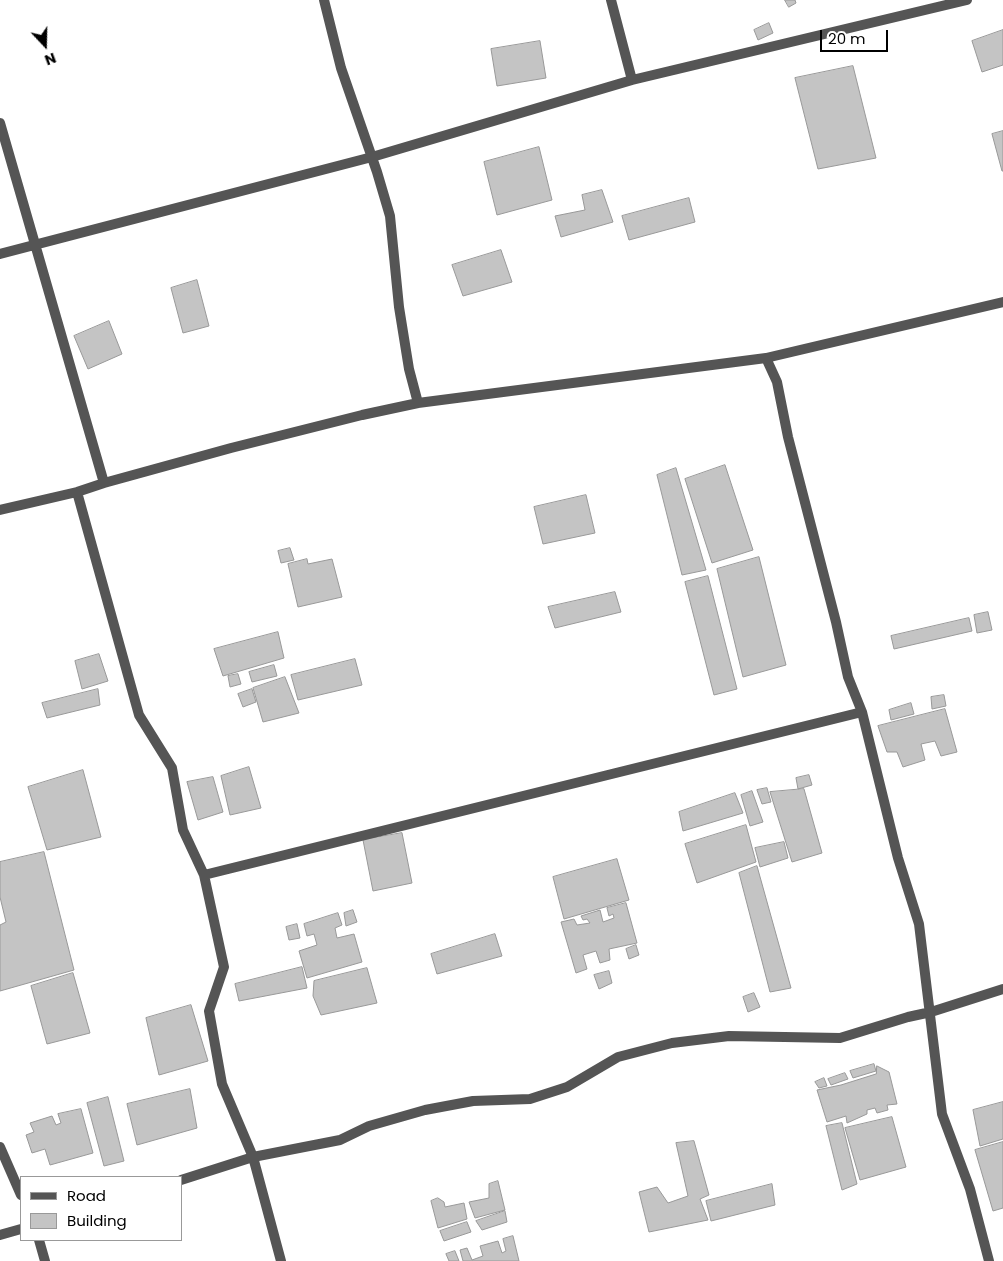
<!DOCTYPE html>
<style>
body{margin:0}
#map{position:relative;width:1003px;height:1261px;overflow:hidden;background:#fff;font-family:Poppins,sans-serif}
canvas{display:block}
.legend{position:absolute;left:20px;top:1176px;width:162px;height:65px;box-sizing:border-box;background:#fff;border:1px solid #999;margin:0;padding:6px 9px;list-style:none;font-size:15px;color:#000}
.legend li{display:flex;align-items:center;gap:10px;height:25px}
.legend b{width:25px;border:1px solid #999}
.north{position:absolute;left:20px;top:20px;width:50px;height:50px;-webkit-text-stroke:4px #fff;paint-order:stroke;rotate:159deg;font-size:14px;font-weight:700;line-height:20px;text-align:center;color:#000}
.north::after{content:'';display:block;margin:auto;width:18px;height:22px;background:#000;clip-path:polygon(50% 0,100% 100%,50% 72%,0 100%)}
.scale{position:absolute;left:820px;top:30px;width:68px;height:22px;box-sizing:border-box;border:2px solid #000;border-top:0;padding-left:6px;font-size:15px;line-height:18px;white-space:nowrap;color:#000;-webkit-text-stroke:4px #fff;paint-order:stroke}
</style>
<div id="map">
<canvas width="1003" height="1261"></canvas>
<ul class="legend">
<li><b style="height:6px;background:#555"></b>Road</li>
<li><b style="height:14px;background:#c4c4c4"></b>Building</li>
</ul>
<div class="north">N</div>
<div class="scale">20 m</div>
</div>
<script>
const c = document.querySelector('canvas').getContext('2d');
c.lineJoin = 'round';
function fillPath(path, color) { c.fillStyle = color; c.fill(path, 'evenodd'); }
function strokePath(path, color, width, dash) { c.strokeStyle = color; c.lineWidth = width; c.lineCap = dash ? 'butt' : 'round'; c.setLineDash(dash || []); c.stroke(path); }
const building = new Path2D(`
 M785,0H795L796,3L789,7Z
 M769,23L773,33L758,40L754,30Z
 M1003,30V65L982,72L972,41Z
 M540,41L546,78L497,86L491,49Z
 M853,66L876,158L818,169L795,78Z
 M1003,131V171H1002L992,134Z
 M539,147L552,200L497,215L484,162Z
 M602,190L613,222L561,237L555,216L585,210L582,195Z
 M689,198L695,222L629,240L622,216Z
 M501,250L512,282L463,296L452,265Z
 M197,280L209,326L183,333L171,288Z
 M109,321L122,354L88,369L74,336Z
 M725,465L753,550L712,563L685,479Z
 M676,468L706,570L682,575L657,475Z
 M586,495L595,533L543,544L534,507Z
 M290,548L294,560L281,563L278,551Z
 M759,557L786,665L743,677L717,569Z
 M307,559L308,564L332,559L342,597L298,607L288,564Z
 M708,576L737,689L714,695L685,582Z
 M615,592L621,612L555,628L548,607Z
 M988,612L992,630L977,633L974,615Z
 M969,618L972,631L894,649L891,636Z
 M278,632L284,658L223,676L214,649Z
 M99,654L108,681L82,689L75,661Z
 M355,659L362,685L298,700L291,675Z
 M274,665L277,676L252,682L249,672Z
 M238,674L241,684L230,687L228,676Z
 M285,677L299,713L263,722L253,688Z
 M98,689L100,705L47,718L42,703Z
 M252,689L256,702L243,707L238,694Z
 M944,695L946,706L932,709L931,697Z
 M911,703L914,714L891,720L889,710Z
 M945,709L957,752L941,756L935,741L921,744L925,760L903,767L897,752H887L878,726Z
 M249,767L261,808L230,815L221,776Z
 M83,770L101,837L47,850L28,787Z
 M809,775L812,785L798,789L796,778Z
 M213,777L223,812L198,820L187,782Z
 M767,788L771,802L762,804L757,790Z
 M804,789L822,853L792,862L770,792Z
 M752,791L763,822L750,826L741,795Z
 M735,793L743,813L683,831L679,812Z
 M746,825L756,862L697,883L685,844Z
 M402,833L412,883L373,891L363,840Z
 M784,842L788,858L760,867L755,848Z
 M44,852L74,970L0,991V925L6,922L0,897V862Z
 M617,859L629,900L564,919L553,877Z
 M757,866L791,988L770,992L739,873Z
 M626,903L637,943L609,949L610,960L600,963L596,951L583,955L587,969L576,973L561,922L574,919L577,925L590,923L587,919L583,920L581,916L600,910L603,922L614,918L613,914L609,916L607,908Z
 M353,910L357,922L346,926L344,913Z
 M338,913L342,925L335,928L337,938L354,934L362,962L307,978L299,951L317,945L314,934L307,936L304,924Z
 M297,924L300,938L289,940L286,927Z
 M495,934L502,956L437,974L431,954Z
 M636,945L639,955L629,959L626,949Z
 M302,967L307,988L239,1001L235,984Z
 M367,968L377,1003L321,1015L313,996L314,981Z
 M609,971L612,983L599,989L594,975Z
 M73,973L90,1033L47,1044L31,986Z
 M754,993L760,1007L748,1012L743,997Z
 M191,1005L208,1061L159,1075L146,1018Z
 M874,1064L876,1071L853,1078L850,1071Z
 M877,1066L889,1072L897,1104L887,1105L888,1110L877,1113L875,1108L867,1110V1114L847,1123L846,1116L827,1122L817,1090L841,1085L876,1074Z
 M845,1073L848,1079L831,1085L828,1079Z
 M824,1078L827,1086L819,1088L815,1082Z
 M190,1089L197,1128L137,1145L127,1104Z
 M108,1097L124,1161L104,1166L87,1103Z
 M1003,1102V1139L980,1146L973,1110Z
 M81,1109L93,1153L50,1165L45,1149L32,1153L26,1135L34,1132L30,1123L52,1116L56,1125L61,1123L58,1114Z
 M892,1117L906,1167L860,1180L845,1128Z
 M842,1123L857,1184L842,1190L826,1126Z
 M694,1141L709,1195L700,1199L708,1220L649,1232L639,1192L657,1187L668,1203L688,1196L676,1143Z
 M1003,1142V1208L993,1211L975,1150Z
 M498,1181L505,1210L475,1218L469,1202L489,1198V1184Z
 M772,1184L775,1205L711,1221L706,1201Z
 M438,1198L444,1202L445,1207L464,1203L467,1219L438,1228L431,1201Z
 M505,1211L507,1222L482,1230L476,1221Z
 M467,1222L471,1232L444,1241L440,1231Z
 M513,1236L519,1261H463L460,1250L467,1248L472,1260L483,1256L480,1246L498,1241L502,1253L506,1251L503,1239Z
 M455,1251L459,1261H449L446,1254Z`);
const minor = new Path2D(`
 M324,0L341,68L377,172L390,216L399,307L409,369L418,403
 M611,0L632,80
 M0,123L104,483
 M0,254L372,157L632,80L967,0
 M766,358L777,382L788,437L836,622L848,677L862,712L898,858L919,924L942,1114L970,1189L989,1261
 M77,492L139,715L172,768L183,830L204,875L224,967L209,1011L222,1084L253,1157L281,1261
 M0,510L77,492L104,483L231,448L362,415L418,403L766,358L1003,302
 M204,875L862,712
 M0,1147L21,1195
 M181,1180L253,1157L340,1140L369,1126L425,1110L473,1101L530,1099L567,1087L618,1057L672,1043L729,1036L840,1038L908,1017L931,1012L1003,989
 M0,1235L21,1229
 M39,1240L45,1261`);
fillPath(building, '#c4c4c4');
strokePath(building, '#999', 1);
strokePath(minor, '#555', 10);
</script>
